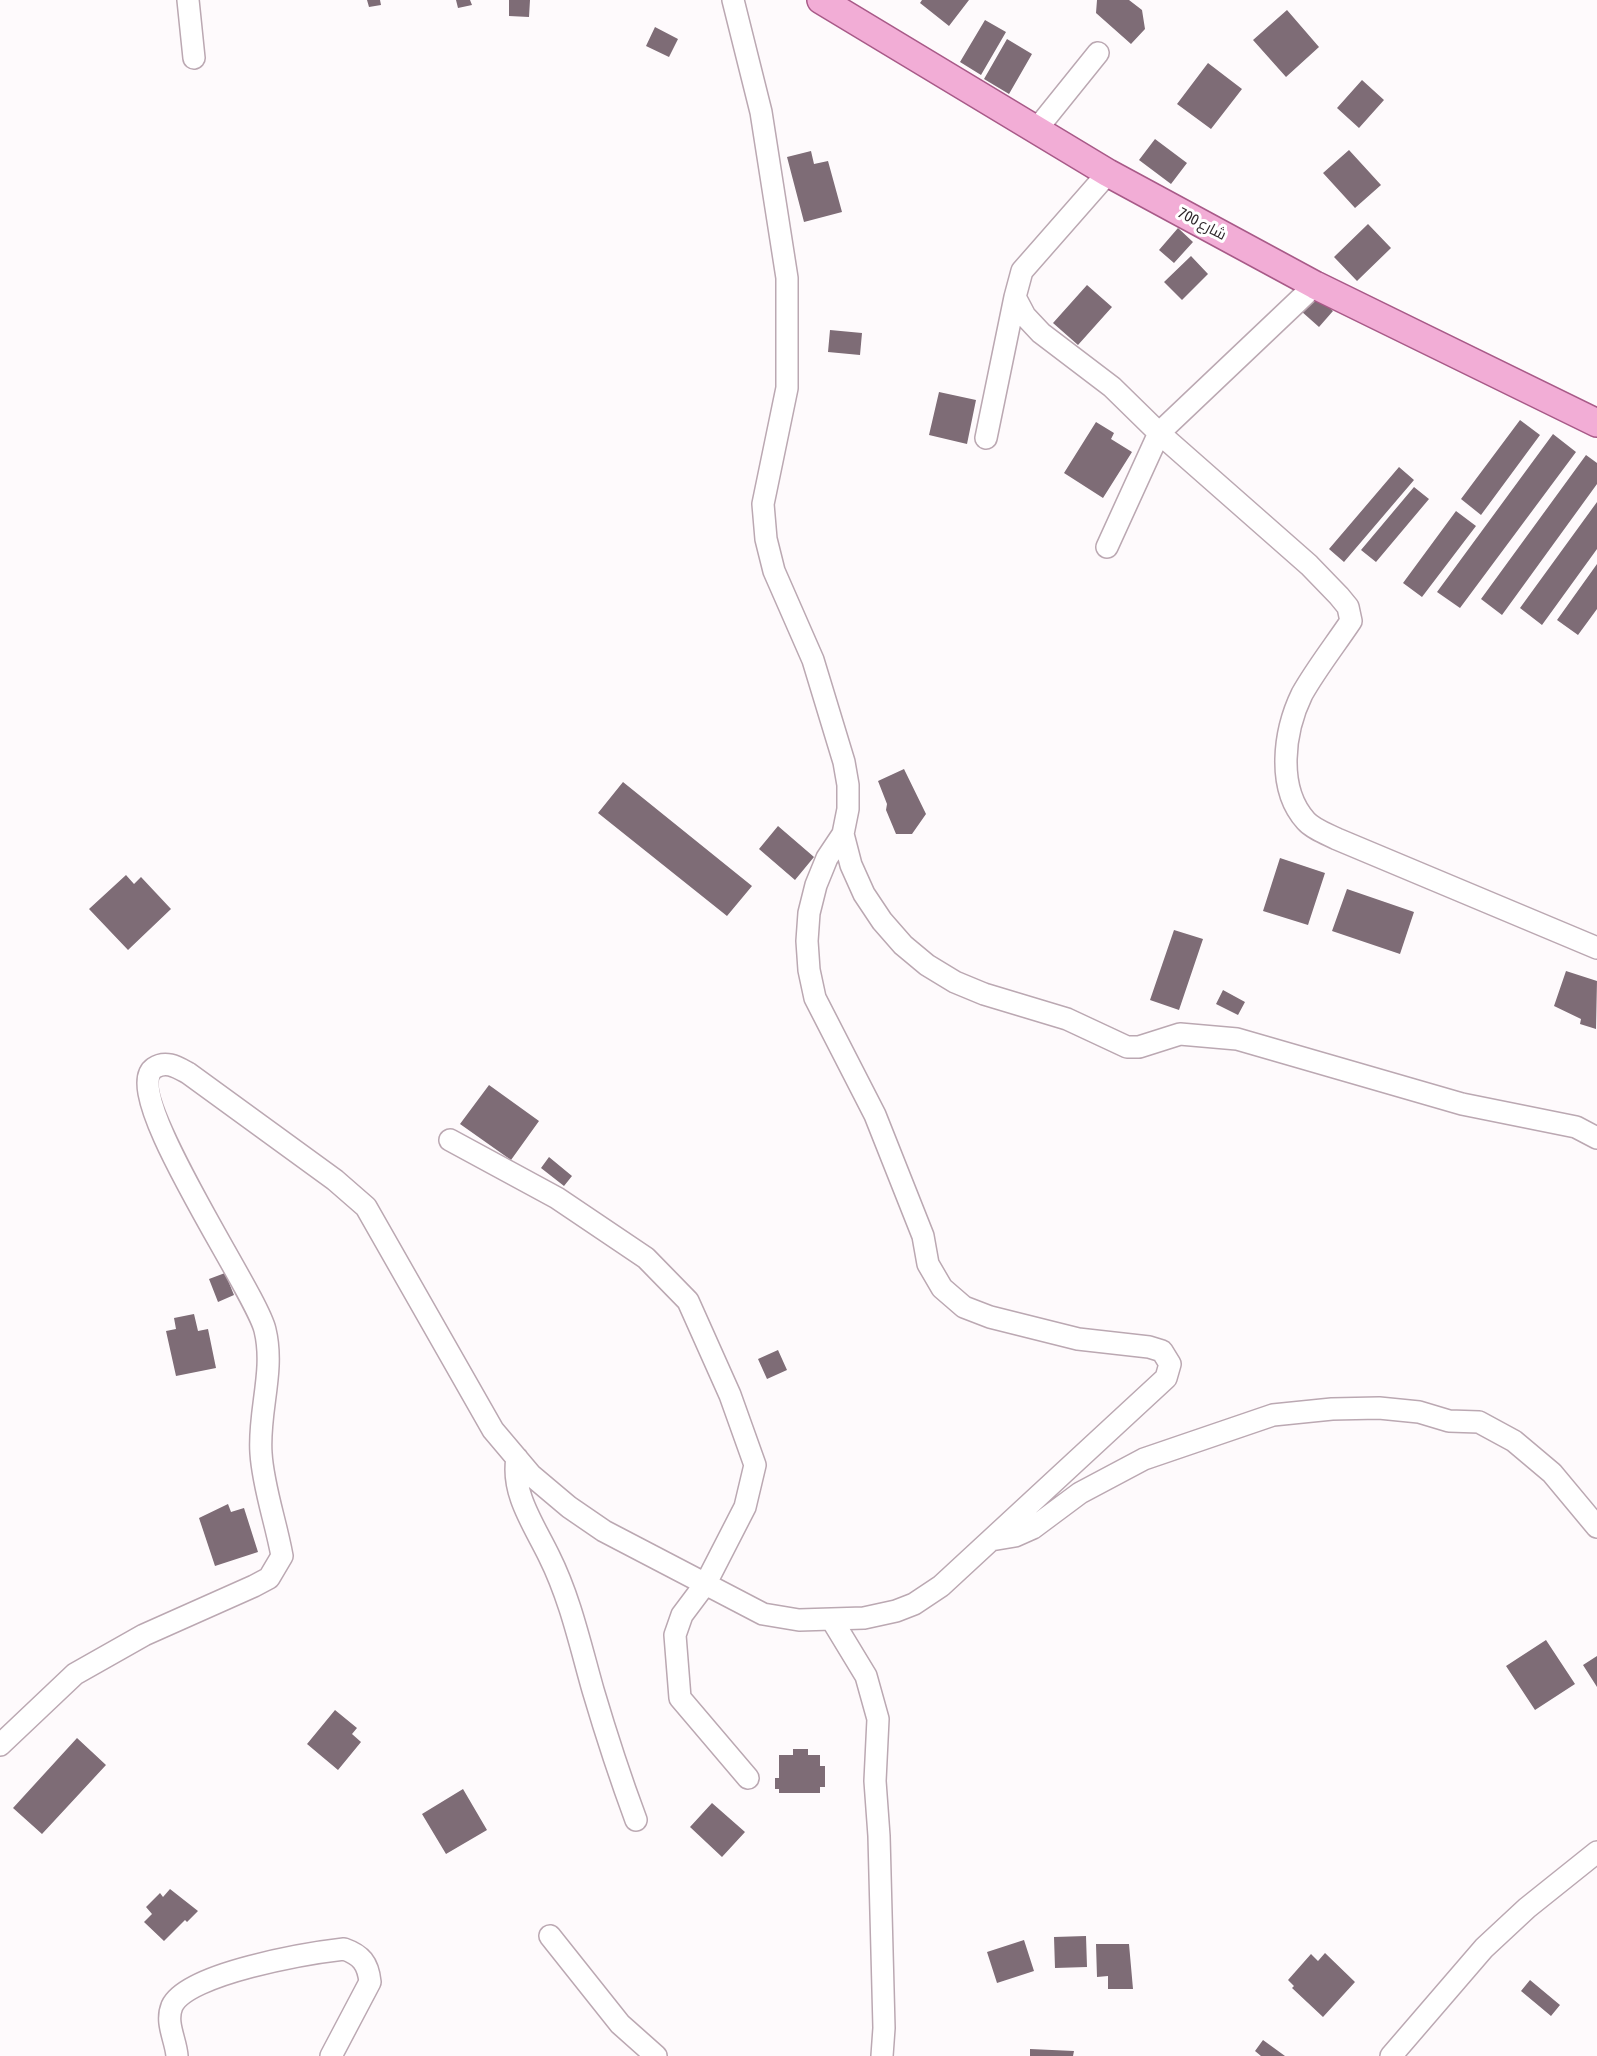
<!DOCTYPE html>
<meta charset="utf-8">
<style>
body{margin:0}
canvas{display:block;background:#fefafc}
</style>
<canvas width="1597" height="2056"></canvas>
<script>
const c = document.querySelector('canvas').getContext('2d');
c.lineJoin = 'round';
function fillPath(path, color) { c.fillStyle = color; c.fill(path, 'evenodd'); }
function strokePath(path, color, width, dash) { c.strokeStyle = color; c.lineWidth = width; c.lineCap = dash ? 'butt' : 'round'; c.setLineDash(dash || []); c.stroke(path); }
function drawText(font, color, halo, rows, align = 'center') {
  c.font = font + ' "Asap Condensed",Cairo,sans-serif'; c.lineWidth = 6; c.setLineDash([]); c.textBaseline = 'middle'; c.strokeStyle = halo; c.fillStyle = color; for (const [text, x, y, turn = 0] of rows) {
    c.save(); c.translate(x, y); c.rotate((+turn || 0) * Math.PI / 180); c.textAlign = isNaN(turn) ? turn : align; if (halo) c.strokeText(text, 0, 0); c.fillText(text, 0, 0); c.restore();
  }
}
const building = new Path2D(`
 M367,0H380L381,5L369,7Z
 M456,0H470L472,5L458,8Z
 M509,0H530L529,17L509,16Z
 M922,0H969L949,26L920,3Z
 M1097,0H1129L1142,10L1145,29L1131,44L1096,13Z
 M1287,10L1319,47L1286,77L1253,40Z
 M985,20L1006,32L981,75L960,62Z
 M655,27L678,39L669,57L646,46Z
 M1007,39L1032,54L1009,94L984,79Z
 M1208,63L1242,89L1211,129L1177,104Z
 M1362,80L1384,100L1359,128L1337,108Z
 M1155,139L1187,163L1171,184L1139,160Z
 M1349,150L1381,185L1355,208L1323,173Z
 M811,151L814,164L828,161L842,212L804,222L787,157Z
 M1368,224L1391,248L1357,281L1334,257Z
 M1178,228L1193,242L1174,263L1159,250Z
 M1191,256L1208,274L1182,300L1164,282Z
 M1087,285L1112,307L1078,345L1053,323Z
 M1315,295L1333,311L1319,327L1301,311Z
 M830,330L862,333L860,355L828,352Z
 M939,392L976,400L967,444L929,435Z
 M1520,420L1540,435L1481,515L1461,499Z
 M1096,422L1114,433L1111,439L1132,452L1103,498L1064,473Z
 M1553,434L1576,452L1460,608L1437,592Z
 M1586,455L1597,463V484L1502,615L1481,599Z
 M1399,467L1414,480L1344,562L1329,549Z
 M1414,487L1429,499L1376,562L1361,550Z
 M1597,502V549L1542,625L1520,608Z
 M1456,511L1476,526L1422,597L1403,583Z
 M1597,564V609L1578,635L1557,620Z
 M904,769L926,814L912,834H896L886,810L887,804L878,781Z
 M623,782L752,886L727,916L598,813Z
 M778,826L814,857L795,880L759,849Z
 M1280,858L1325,873L1308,925L1263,911Z
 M126,875L134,884L141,877L171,909L128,950L89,909Z
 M1347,889L1414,912L1400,954L1332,931Z
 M1174,930L1203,939L1179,1010L1150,1000Z
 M1566,971L1597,981L1596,1029L1580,1024L1581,1019L1554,1006Z
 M1223,990L1245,1002L1238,1015L1216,1004Z
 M489,1085L539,1121L511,1160L460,1124Z
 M549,1157L572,1176L564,1186L541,1168Z
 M225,1273L234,1295L218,1302L209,1279Z
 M194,1314L198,1331L208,1329L216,1368L176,1376L166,1331L176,1329L174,1318Z
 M778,1350L787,1370L767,1379L758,1359Z
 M228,1504L231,1512L244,1508L258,1552L215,1566L199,1518Z
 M1546,1640L1575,1684L1535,1710L1506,1666Z
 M1597,1656V1687L1583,1665Z
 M335,1710L357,1728L352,1734L361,1742L338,1770L307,1744Z
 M77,1738L106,1765L42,1834L13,1808Z
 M793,1749H808V1755H820V1766H825V1787H820V1793H779V1789H775V1778H779V1755H793Z
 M463,1789L487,1830L446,1854L422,1814Z
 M712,1803L745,1832L722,1857L690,1827Z
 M170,1889L198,1911L187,1922L185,1920L164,1941L144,1922L152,1914L146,1907L160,1893L163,1897Z
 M1086,1936L1087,1967L1055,1968L1054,1937Z
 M1024,1940L1034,1971L997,1983L987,1952Z
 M1096,1944H1129L1133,1989H1108V1976L1097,1977Z
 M1325,1953L1355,1982L1323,2017L1292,1988L1294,1986L1288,1980L1311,1954L1318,1961Z
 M1530,1980L1560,2005L1551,2016L1521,1991Z
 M1263,2040L1285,2056H1261L1255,2051Z
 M1030,2049L1074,2051L1073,2056H1030Z`);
const minor = new Path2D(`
 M188,0L194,58
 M1036,130L1098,53
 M1108,173L1022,271L1015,297L1025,316L1041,333L1112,387L1159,433L1309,565L1339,596L1348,607L1351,621C1335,645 1316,669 1302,694C1284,731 1276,788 1306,821C1313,829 1327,834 1337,839L1597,948
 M986,438L1015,297
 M1107,547L1159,433L1315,285
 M843,834L851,865L864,894L882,921L903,945L927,965L955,982L984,994L1067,1019L1127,1047H1139L1180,1034L1237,1039L1462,1104L1576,1127L1597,1138
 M450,1140L557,1198L646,1258L688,1301L730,1395L755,1465L745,1507L706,1583L682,1615L675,1635L680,1698L748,1778
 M517,1458C511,1493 534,1525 549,1556C570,1598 580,1644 593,1690C606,1734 620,1777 636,1820
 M991,1540L1015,1536L1033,1528L1080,1493L1144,1459L1273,1415L1332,1409L1379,1408L1419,1412L1449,1421L1479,1422L1514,1441L1552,1473L1597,1527
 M832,1620L866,1676L878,1719L875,1781L879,1836L884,2028L882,2056
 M0,1745L75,1674L144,1635L254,1586L269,1578L282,1556C276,1522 263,1487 261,1453C258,1412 275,1371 265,1330C256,1291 118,1093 154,1068C166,1060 177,1067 188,1073L335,1180L366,1207L493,1430L531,1475L569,1507L604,1531L763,1614L799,1620L864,1618L896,1611L914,1604L941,1586L1166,1378L1170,1364L1162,1351L1149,1347L1078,1339L990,1317L964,1307L942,1288L928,1264L923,1236L875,1115L815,998L809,970L807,941L809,913L816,885L827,858L843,834L848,809V785L844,762L813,660L774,571L766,539L763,504L787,388V278L761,112L733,0
 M550,1936L620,2024L656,2056
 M177,2056C176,2040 165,2023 172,2006C187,1973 309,1953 344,1949C361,1955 368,1963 370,1982L331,2056
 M1391,2056L1484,1948L1527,1908L1597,1852`);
const major = new Path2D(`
 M821,0L1108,173L1315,285L1597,423`);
const streetNames = [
 ["شارع 700",1202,224,28]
];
fillPath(building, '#7e6c76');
strokePath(minor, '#bba8b2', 24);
strokePath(major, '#a85a88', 30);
strokePath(minor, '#fff', 21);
strokePath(major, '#f2add6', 27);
drawText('15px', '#2e262a', '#fff', streetNames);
</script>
